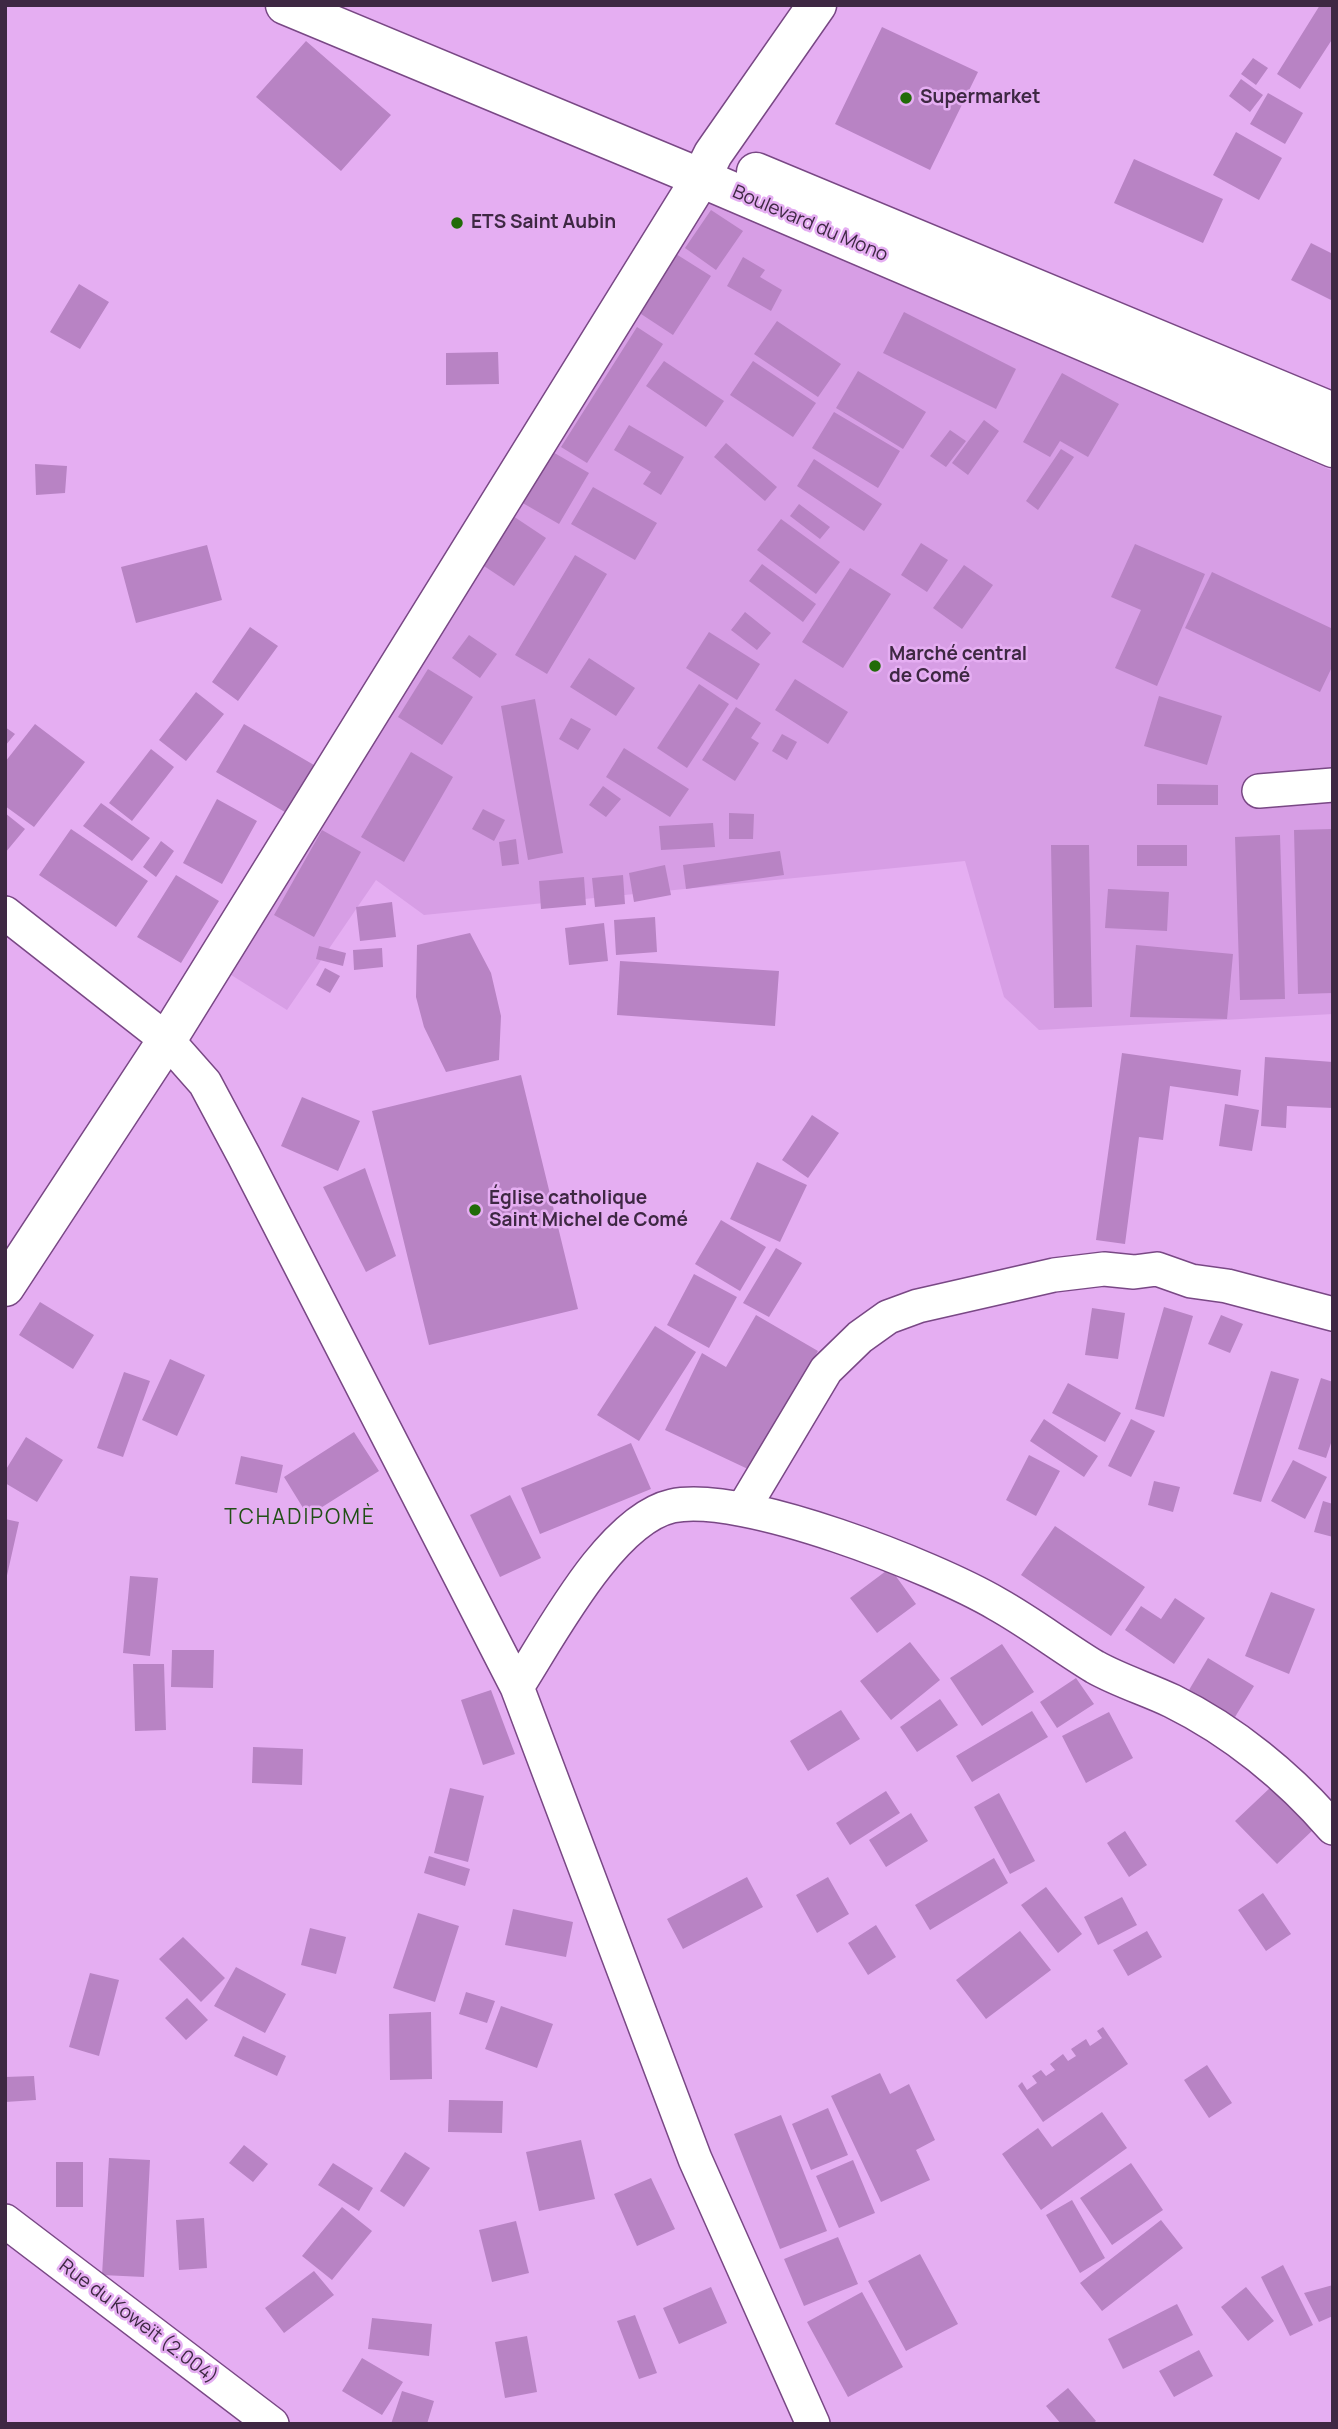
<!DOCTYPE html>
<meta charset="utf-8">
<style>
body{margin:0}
#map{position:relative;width:1338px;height:2429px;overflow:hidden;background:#e5aef2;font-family:Manrope,sans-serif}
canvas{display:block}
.frame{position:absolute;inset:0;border:7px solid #3e2843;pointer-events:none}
</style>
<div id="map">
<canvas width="1338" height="2429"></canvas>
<div class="frame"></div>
</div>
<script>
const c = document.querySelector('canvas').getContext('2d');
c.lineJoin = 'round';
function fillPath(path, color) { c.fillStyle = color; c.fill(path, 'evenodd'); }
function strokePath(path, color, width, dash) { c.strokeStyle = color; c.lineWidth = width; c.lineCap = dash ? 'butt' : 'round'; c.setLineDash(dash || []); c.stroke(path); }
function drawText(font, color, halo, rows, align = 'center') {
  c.font = font + ' Manrope,sans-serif'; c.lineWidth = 5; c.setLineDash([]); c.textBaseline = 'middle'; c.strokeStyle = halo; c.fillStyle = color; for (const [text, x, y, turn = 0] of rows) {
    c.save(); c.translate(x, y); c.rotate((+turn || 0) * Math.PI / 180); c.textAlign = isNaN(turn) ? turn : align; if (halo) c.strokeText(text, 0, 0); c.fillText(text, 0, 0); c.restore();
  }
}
const built = new Path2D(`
 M708,196L1333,471V1014L1039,1030L1004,997L965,861L424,915L376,880L287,1010L228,973Z`);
const building = new Path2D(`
 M1320,5H1333V38L1300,89L1277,74Z
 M882,27L978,72L930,170L835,124Z
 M306,41L391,115L341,171L256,97Z
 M1253,58L1268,68L1256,85L1241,74Z
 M1241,79L1263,95L1250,112L1229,96Z
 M1268,93L1303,113L1285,144L1250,124Z
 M1236,132L1282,158L1259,200L1213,175Z
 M1134,159L1223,199L1203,243L1114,203Z
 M711,210L743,231L716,270L685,248Z
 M1311,243L1333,254V301L1291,280Z
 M676,254L711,276L673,335L638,312Z
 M743,257L765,270L760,277L782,290L771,311L727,286Z
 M79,284L109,302L80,349L50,332Z
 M904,312L1016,369L996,409L883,353Z
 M777,321L841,364L818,397L754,354Z
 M637,327L663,344L587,463L561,447Z
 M498,352L499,384L446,385V353Z
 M664,361L724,401L706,427L646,386Z
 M753,361L816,403L793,437L730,395Z
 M858,371L926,412L903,449L836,408Z
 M1062,373L1119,404L1088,457L1060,441L1050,457L1023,442Z
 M834,412L900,451L878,488L812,448Z
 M984,420L999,431L968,475L952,463Z
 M629,425L684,457L661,495L643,484L651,472L614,450Z
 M950,430L966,441L946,467L930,456Z
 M726,443L777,487L765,501L714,457Z
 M1061,449L1074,457L1038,510L1026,501Z
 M551,451L589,473L559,524L521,502Z
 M814,459L882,504L864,531L797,486Z
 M35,464L67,466L65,493L36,495Z
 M593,487L657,523L635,560L571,524Z
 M799,504L830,527L820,539L790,516Z
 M513,516L546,538L514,586L481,564Z
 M781,519L840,562L816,594L757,550Z
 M921,543L948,560L927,592L901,575Z
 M1135,544L1205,574L1157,686L1115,668L1141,610L1111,597Z
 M207,545L222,600L136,623L121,567Z
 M575,555L607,574L547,674L515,655Z
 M762,564L816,604L803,622L749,581Z
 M964,565L993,585L962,629L933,608Z
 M850,568L891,594L843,668L802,642Z
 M1212,572L1333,629V665L1320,692L1185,628Z
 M745,612L771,633L757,650L731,630Z
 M250,627L278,646L238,701L212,682Z
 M709,632L760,664L737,700L686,668Z
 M469,635L497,654L480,678L452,658Z
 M589,658L635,688L616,716L570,687Z
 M428,669L473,697L442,745L398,717Z
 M795,679L848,712L828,744L775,710Z
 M699,684L729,704L687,768L657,748Z
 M196,692L224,714L186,761L159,740Z
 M1159,696L1222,716L1207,765L1144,746Z
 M535,699L563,853L528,860L501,706Z
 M736,707L761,723L751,738L759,743L735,781L702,760Z
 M571,718L591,729L578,750L559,739Z
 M35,724L85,762L34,827L5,806V762Z
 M244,724L319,768L290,815L216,772Z
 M5,727L15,734L5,746Z
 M782,734L797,742L787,760L772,751Z
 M624,748L689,789L670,817L606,777Z
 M151,749L174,767L132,821L109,803Z
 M411,752L453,777L404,862L361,837Z
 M1157,784L1218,785V805H1157Z
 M603,786L621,799L606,817L589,805Z
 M217,799L257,821L222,884L183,863Z
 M101,803L150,838L132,861L83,826Z
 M483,809L505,820L494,841L472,829Z
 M5,813L25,829L5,853Z
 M729,813L754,814L753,839H729Z
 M713,823L715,847L661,850L659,826Z
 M71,829L148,881L116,927L39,875Z
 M1333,829V993L1298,994L1294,830Z
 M322,830L361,852L314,937L274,915Z
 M1280,835L1285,999L1240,1000L1235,837Z
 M516,839L519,864L502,866L499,842Z
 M161,841L174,851L156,877L143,867Z
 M1051,845H1089L1092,1007L1054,1008Z
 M1137,845H1187V866H1137Z
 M780,851L784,875L686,889L683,865Z
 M665,865L671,895L634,902L629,873Z
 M176,875L219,901L181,963L137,937Z
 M623,875L625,904L595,907L592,878Z
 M584,877L586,905L541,909L539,881Z
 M1108,889L1169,892L1167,931L1105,928Z
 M392,902L396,937L360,941L356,907Z
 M655,917L657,952L616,955L614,920Z
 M604,923L608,961L569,965L565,928Z
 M470,933L491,973L501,1016L499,1060L446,1072L424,1027L416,997L417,945Z
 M1136,945L1233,954L1227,1019L1130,1017Z
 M319,946L346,953L343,966L316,959Z
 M382,948L383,967L354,970L353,950Z
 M620,961L779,971L775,1026L617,1015Z
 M325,968L340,976L330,993L316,985Z
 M1122,1053L1241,1070L1238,1096L1170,1086L1163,1140L1139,1137L1125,1244L1096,1240Z
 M1265,1057L1333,1062V1108L1287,1106L1286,1128L1261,1126Z
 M521,1075L578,1309L429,1345L372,1111Z
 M302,1097L360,1121L338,1171L281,1146Z
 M1225,1104L1259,1110L1252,1151L1219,1146Z
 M812,1115L839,1133L808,1178L782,1160Z
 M757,1162L807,1185L780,1242L730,1219Z
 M365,1168L396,1256L366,1272L323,1187Z
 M721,1220L766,1247L740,1291L695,1264Z
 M776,1248L802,1263L769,1317L743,1303Z
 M694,1274L737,1297L709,1348L667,1325Z
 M40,1302L94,1335L73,1369L19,1335Z
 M1164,1307L1193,1316L1164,1417L1135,1409Z
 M1092,1308L1125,1313L1118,1359L1085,1355Z
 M756,1315L818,1351L750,1470L665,1430L702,1353L726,1367Z
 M1221,1315L1243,1324L1230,1353L1208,1344Z
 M655,1326L696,1352L639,1441L597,1415Z
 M170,1359L205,1375L177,1436L142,1420Z
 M1271,1371L1299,1379L1261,1502L1233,1494Z
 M124,1372L150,1381L123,1457L97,1448Z
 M1321,1378L1333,1382V1437L1326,1458L1298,1449Z
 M1068,1383L1121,1413L1105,1442L1052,1413Z
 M1044,1419L1098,1456L1084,1477L1030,1441Z
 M1131,1419L1155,1431L1131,1477L1108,1466Z
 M354,1432L379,1471L308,1516L284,1477Z
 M26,1437L63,1460L37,1502L5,1483V1471Z
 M631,1443L651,1489L540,1534L521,1488Z
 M1029,1455L1060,1471L1036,1516L1006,1500Z
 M241,1456L283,1465L277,1493L235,1484Z
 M1293,1460L1327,1477L1305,1519L1271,1501Z
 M1154,1481L1180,1487L1173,1512L1148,1505Z
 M510,1495L541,1558L500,1577L470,1515Z
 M1323,1501L1333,1504V1537L1314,1532Z
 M5,1519L19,1522L6,1580H5Z
 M1055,1526L1145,1587L1111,1636L1021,1575Z
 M890,1568L916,1604L877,1633L850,1598Z
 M130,1576L158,1578L150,1656L123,1653Z
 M1271,1592L1315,1609L1289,1674L1245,1656Z
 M1175,1598L1205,1618L1174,1664L1125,1630L1141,1606L1161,1619Z
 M910,1642L940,1680L891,1720L860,1681Z
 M1002,1644L1034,1692L982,1726L950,1678Z
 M172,1650H214L213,1688L171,1687Z
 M1208,1658L1254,1686L1235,1717L1189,1690Z
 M133,1664H164L166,1730L135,1731Z
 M1076,1678L1094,1704L1057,1728L1040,1702Z
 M491,1690L515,1754L483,1765L461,1700Z
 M940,1699L958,1725L917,1752L900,1727Z
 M841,1710L860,1739L808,1771L790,1741Z
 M1032,1711L1048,1737L972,1782L956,1756Z
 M1109,1712L1133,1758L1086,1783L1062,1736Z
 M253,1747L303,1749L302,1785L252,1783Z
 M1272,1786L1314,1829L1277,1864L1235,1821Z
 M450,1788L484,1796L468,1862L434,1853Z
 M886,1791L900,1813L850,1845L836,1823Z
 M999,1793L1035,1861L1010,1874L974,1807Z
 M911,1813L928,1841L886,1867L869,1840Z
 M1125,1831L1147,1865L1129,1877L1107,1843Z
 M429,1856L470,1869L465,1886L424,1873Z
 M994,1858L1008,1883L930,1930L915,1905Z
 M747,1877L763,1907L683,1949L667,1919Z
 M828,1877L849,1914L817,1933L796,1895Z
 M1046,1887L1082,1934L1058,1953L1021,1905Z
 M1263,1893L1291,1934L1266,1951L1238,1910Z
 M1122,1897L1137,1925L1098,1945L1084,1917Z
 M513,1909L573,1922L566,1957L505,1945Z
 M418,1913L459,1926L435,2002L393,1988Z
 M876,1925L896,1957L868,1975L848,1943Z
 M310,1928L346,1937L336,1974L301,1965Z
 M1020,1931L1051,1970L986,2019L956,1980Z
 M1147,1931L1162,1957L1128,1976L1113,1950Z
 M183,1937L225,1978L201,2002L159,1959Z
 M236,1967L286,1994L265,2033L214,2006Z
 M90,1973L119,1980L99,2056L69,2047Z
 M466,1992L495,2001L487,2023L459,2014Z
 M187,1998L208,2020L186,2040L165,2018Z
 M501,2006L553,2024L537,2068L485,2049Z
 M431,2012L432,2079L390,2080L389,2014Z
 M1103,2027L1128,2064L1043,2122L1018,2086L1022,2082L1027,2090L1037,2083L1032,2076L1041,2070L1046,2076L1055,2070L1050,2064L1063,2054L1068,2061L1076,2056L1071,2049L1086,2039L1090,2046L1102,2038L1097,2031Z
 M243,2036L286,2056L277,2076L234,2056Z
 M1207,2065L1232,2103L1209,2118L1184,2080Z
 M880,2073L890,2094L909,2084L935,2140L916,2150L930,2180L881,2202L831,2096Z
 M34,2076L36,2100L5,2102V2077Z
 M449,2100L503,2101L502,2133L448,2132Z
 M828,2108L848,2155L811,2170L792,2124Z
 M1102,2112L1127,2148L1041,2210L1002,2154L1038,2128L1052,2147Z
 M781,2115L827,2231L780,2249L734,2134Z
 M581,2140L595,2199L539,2211L526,2152Z
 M244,2145L268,2164L253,2182L229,2163Z
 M405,2152L430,2168L404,2207L380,2191Z
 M109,2158L150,2160L144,2277L102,2275Z
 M853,2160L875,2213L839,2228L816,2176Z
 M56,2162H83V2207H56Z
 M333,2163L373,2188L359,2211L318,2185Z
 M1131,2163L1163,2210L1112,2245L1080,2198Z
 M651,2178L675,2229L637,2246L614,2194Z
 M1072,2200L1105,2258L1080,2273L1046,2215Z
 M342,2207L372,2231L332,2280L302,2256Z
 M204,2218L207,2268L179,2270L176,2220Z
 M1161,2220L1183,2248L1102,2311L1080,2283Z
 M516,2221L529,2273L492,2282L479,2230Z
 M838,2237L858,2284L804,2306L784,2259Z
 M920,2254L958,2324L906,2351L868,2281Z
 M1283,2265L1313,2325L1290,2336L1261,2277Z
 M314,2271L334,2295L284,2333L265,2308Z
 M1333,2285V2316L1319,2322L1304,2293Z
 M711,2287L727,2323L679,2344L663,2308Z
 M1246,2287L1274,2321L1248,2341L1221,2307Z
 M862,2292L903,2367L848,2397L807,2322Z
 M1177,2304L1193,2335L1123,2369L1108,2339Z
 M635,2315L657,2373L639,2379L617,2321Z
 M372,2318L432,2324L429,2356L368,2349Z
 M527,2336L537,2392L505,2398L495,2342Z
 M1199,2350L1213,2376L1174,2397L1159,2371Z
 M362,2358L403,2382L382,2415L342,2391Z
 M1068,2388L1096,2421L1092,2424H1061L1046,2406Z
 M402,2391L434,2401L427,2424H391Z`);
const street = new Path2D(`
 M1259,791L1333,785
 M5,913L167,1040L205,1083L244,1156L517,1687L695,2159L813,2424
 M743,1509L826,1370L860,1337L888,1317L918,1306L1054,1275L1104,1269L1134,1272L1157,1269L1191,1281L1227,1286L1333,1314
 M517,1687C550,1636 610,1520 672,1506C742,1491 934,1567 997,1604C1031,1623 1062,1647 1095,1667C1120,1681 1147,1689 1172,1701C1233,1731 1289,1777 1333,1828
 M5,2221L272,2424`);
const primary = new Path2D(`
 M285,5L701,178L1333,448
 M756,172L1333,412
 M5,1287L167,1040L701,178L713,154L817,5`);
const markers = [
 [906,98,7,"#216b09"],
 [457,223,7,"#216b09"],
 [875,666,7,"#216b09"],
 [475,1210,7,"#216b09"]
];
const poiNames = [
 ["Supermarket",920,98],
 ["ETS Saint Aubin",471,223],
 ["Marché central",889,655],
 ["de Comé",889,677],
 ["Église catholique",489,1199],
 ["Saint Michel de Comé",489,1221]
];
const streetNames = [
 ["Boulevard du Mono",810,224,23],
 ["Rue du Koweït (2.004)",138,2322,37]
];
const neighbourhoodNames = [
 ["TCHADIPOMÈ",300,1518]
];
fillPath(built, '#d79ee5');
fillPath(building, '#b883c4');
strokePath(street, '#794885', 36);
strokePath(primary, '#794885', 41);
strokePath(street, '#fff', 33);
strokePath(primary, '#fff', 38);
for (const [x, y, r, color] of markers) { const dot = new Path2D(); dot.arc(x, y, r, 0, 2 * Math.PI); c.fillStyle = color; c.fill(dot); strokePath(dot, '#e5aef2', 2.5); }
drawText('bold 19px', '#3e2843', '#e5aef2', poiNames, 'left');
drawText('19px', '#3e2843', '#e5aef2', streetNames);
c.letterSpacing = '2px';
drawText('21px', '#214f16', '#e5aef2', neighbourhoodNames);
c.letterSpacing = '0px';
</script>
